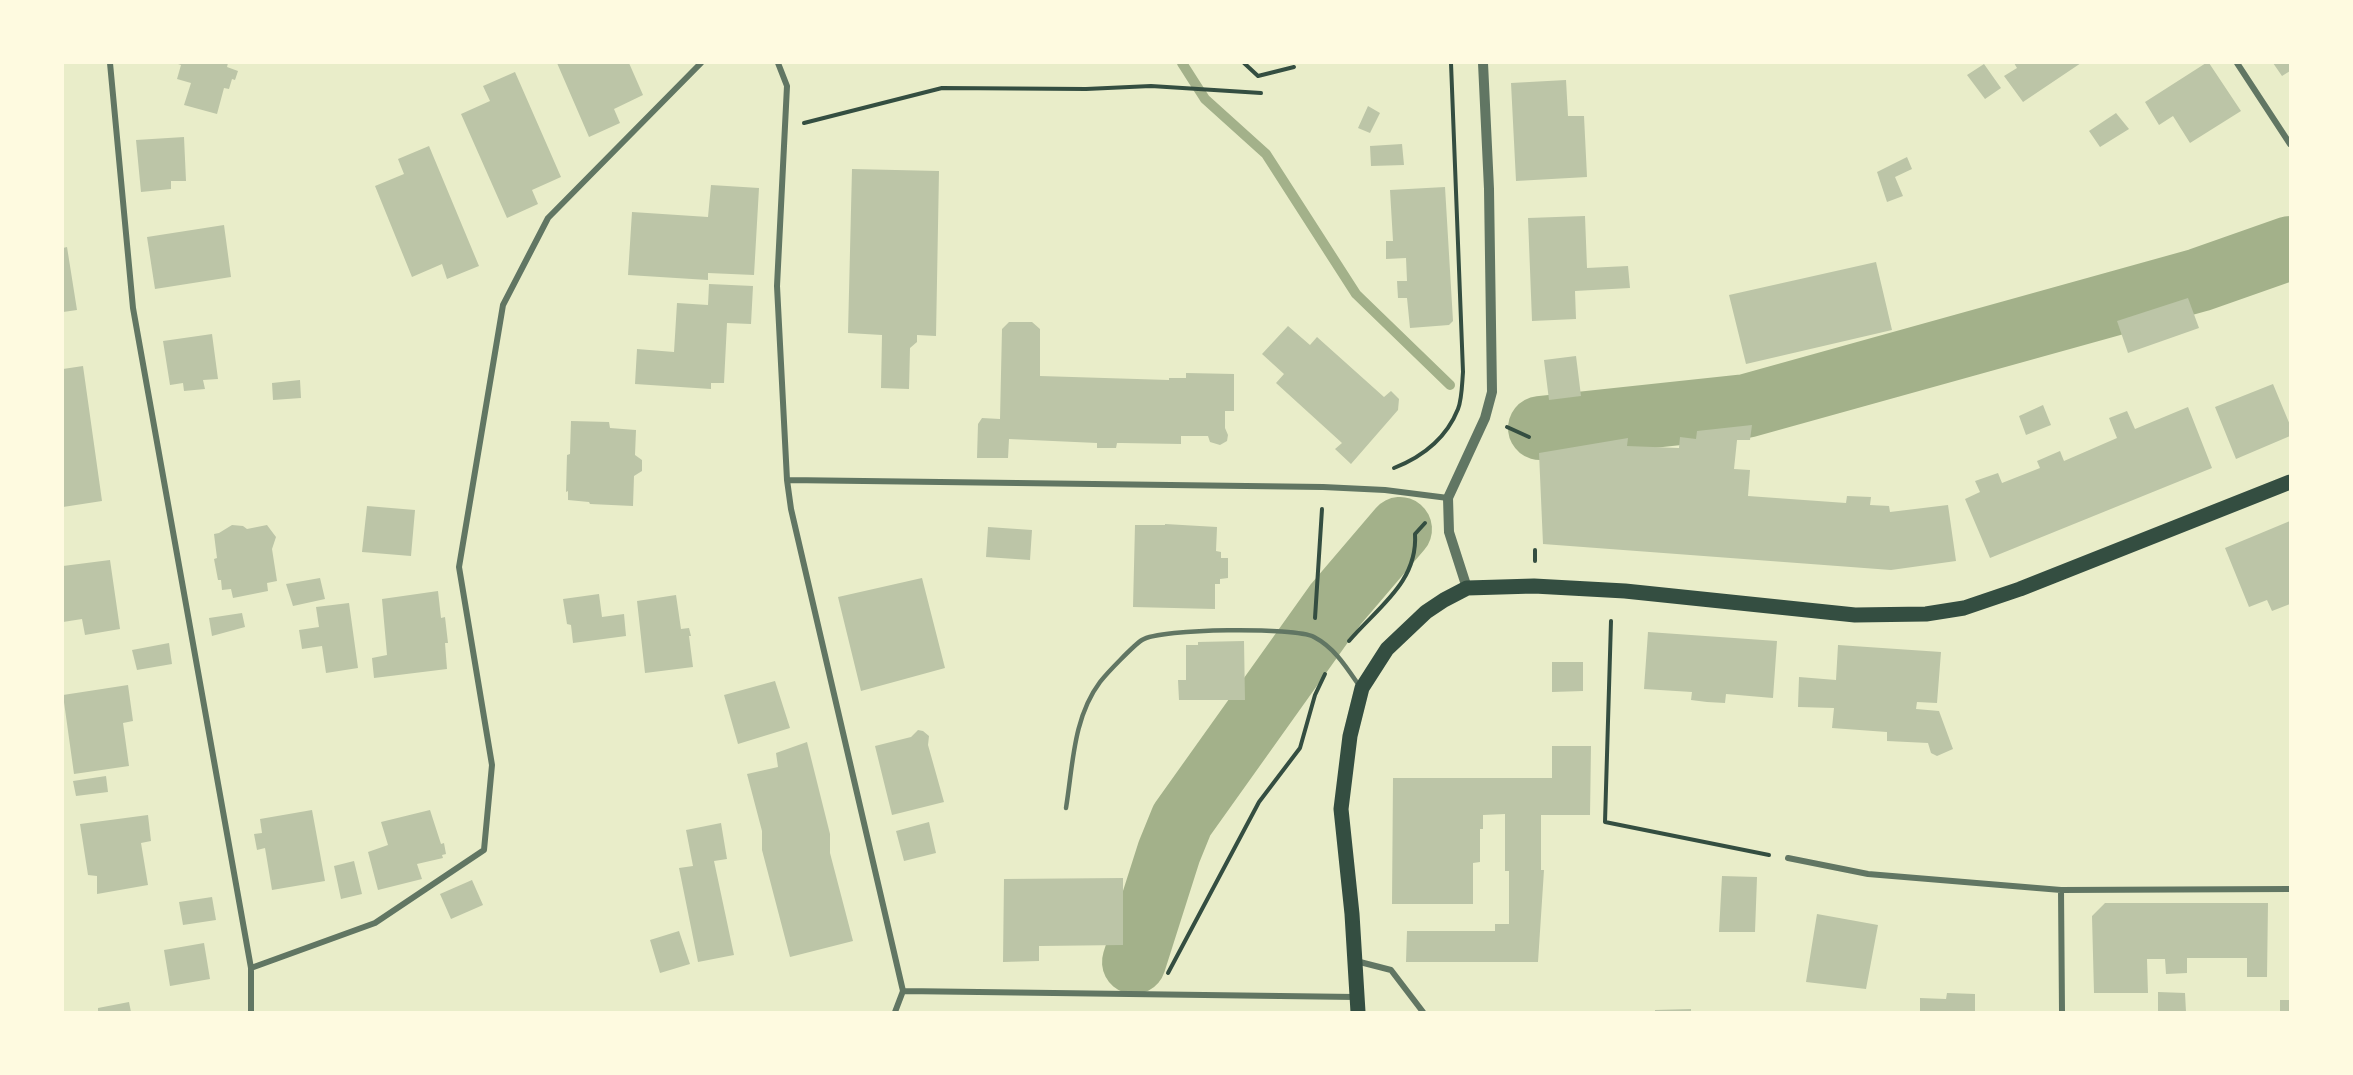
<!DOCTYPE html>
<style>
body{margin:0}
#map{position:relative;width:2353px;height:1075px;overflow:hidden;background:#e9edc9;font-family:"Titillium Web",sans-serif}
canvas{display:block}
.frame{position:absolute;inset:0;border:64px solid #fefae0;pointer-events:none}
</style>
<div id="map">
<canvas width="2353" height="1075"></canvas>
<div class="frame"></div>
</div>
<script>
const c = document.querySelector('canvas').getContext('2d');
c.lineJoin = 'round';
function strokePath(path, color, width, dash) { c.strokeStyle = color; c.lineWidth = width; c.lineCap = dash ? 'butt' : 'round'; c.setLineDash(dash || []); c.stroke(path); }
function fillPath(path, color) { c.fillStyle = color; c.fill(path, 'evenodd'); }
const stream = new Path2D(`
 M1182,63L1205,99L1266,154L1356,294L1450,385`);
const river = new Path2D(`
 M1540,428L1746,406L2199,280L2290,248
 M1134,962L1169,852L1182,820L1336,604L1400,529`);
const building = new Path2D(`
 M175,63H228L227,67L238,71L235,80L232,79L229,89L224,88L217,114L184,105L191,83L177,79L181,65Z
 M557,63H629L643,95L614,109L620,123L589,137Z
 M2014,63H2081L2023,102L2004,76L2017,68Z
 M2206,63H2209L2241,111L2190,143L2173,116L2159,125L2145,102Z
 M2273,63H2290V71L2282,76Z
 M1984,64L2001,88L1985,99L1967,75Z
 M515,72L561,177L532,190L538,204L507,218L461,114L490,101L483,86Z
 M1566,80L1568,116H1584L1587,177L1516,181L1511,83Z
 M1368,106L1380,113L1370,133L1358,128Z
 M2116,113L2129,129L2100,147L2089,131Z
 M184,137L186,181H171V189L141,192L136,140Z
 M1402,144L1404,165L1371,166L1370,146Z
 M429,146L479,266L447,279L442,264L412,277L375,186L404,174L398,159Z
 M1907,157L1912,169L1895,177L1903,196L1887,202L1877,172Z
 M852,169L939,171L936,336L917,335V342L910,348L909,389L881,388L882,335L848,333Z
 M711,185L759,188L754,275L708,273V280L628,275L632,212L708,217Z
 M1445,187L1453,321L1449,325L1410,328L1407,298H1398L1397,281H1407L1406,258L1386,259V241H1393L1390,190Z
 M1585,216L1587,268L1628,266L1630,288L1575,291L1576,319L1532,321L1528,218Z
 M224,225L231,277L155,289L147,237Z
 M67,247L77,310L63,312V248Z
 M1876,262L1892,330L1746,364L1729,295Z
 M709,284L753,286L751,324L727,323L724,383H711V389L635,384L637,349L674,352L677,303L708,305Z
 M2188,298L2199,328L2128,353L2117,321Z
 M1009,322H1032L1040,329V376L1169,380V378H1186V373L1234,374V411H1225V428L1228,435L1227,441L1220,445L1210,442L1208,436H1181V444L1122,443H1117L1116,448H1097V443L1009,439L1008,458H977L978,424L982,418L1000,419L1002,329Z
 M1288,326L1310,345L1317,337L1384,397L1391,391L1399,399L1398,410L1351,464L1335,449L1342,443L1276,383L1284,374L1262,354Z
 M212,334L218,379L203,380L205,389L184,391L183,383L170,385L163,341Z
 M1576,356L1581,396L1549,400L1544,360Z
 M83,366L102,501L63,507V369Z
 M300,380L301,398L273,400L272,383Z
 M2273,384L2290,425V436L2236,459L2215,407Z
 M2043,405L2051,425L2026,435L2019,416Z
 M2188,407L2212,468L1990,558L1965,499L1980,492L1975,481L1998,473L2002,483L2040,468L2037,461L2060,451L2064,461L2117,438L2109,418L2127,411L2135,429Z
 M571,421L609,422L610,428L636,430L635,455L642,460V471L634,476L633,506L590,504L589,502L568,500V491L566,492L567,455L570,454Z
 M1752,425L1750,440H1737L1734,469L1750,470L1748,496L1846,503L1847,496L1871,497L1870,505L1889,506L1890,512L1948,505L1956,561L1891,570L1543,544L1539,453L1628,438L1627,446L1679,448L1680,437L1696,439L1697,431Z
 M367,506L415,510L411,556L362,552Z
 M2290,521V604L2272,611L2267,600L2249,607L2225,548Z
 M1165,524L1217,527L1216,551L1221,552V558H1228V578L1220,579V584H1215V609L1133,607L1135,525H1165Z
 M232,525L243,526L247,529L267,525L276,537L272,549L277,581L267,583L268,591L233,598L231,589L222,590L221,580H218L214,559L217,558L214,534L219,533Z
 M988,527L1032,530L1030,560L986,557Z
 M110,560L120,629L85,635L82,619L63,622V566Z
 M320,578L325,599L293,606L286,584Z
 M922,578L945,668L861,691L838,597Z
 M438,591L441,618L445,617L448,643H445L447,669L374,678L372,658L387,655L382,599Z
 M599,594L602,617L624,614L626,636L573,643L571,625L567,624L563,599Z
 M676,595L681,629L689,628L691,636H689L693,667L645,673L637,601Z
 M349,603L358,668L326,673L322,646L302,649L299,630L319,627L316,607Z
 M242,613L245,627L212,636L209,618Z
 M1648,632L1777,641L1773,698L1726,694L1725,703L1707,702L1691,700L1692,692L1644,689Z
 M1244,641L1245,700H1179L1178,680H1186V645H1198V642Z
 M169,643L172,664L137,670L132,650Z
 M1838,645L1941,652L1937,703L1917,702L1916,709L1939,711L1953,749L1937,756L1931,753L1928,743L1887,741V732L1832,728L1834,708L1798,707L1799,677L1836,680Z
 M1552,662H1583V691L1552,692Z
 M775,681L790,728L738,744L724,695Z
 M128,685L133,721L123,723L129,766L74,774L63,695Z
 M918,730L923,731L929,736L928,745L944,802L892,815L875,746L911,737Z
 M807,742L830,834V853L853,941L790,957L762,850V831L747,774L778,767L776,753Z
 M1552,746H1591L1590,815H1541V870H1544L1538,962H1406L1407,931H1495V924H1509V871H1505V814L1483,815V829H1480V862L1473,863V904H1392L1393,778H1552Z
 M106,776L108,792L76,796L73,781Z
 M312,810L325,881L272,890L265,848L257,850L254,834L262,833L260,819Z
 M430,810L441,844L444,843L446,854L442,855L443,858L417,864L422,879L378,890L368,852L388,845L381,822Z
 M148,815L151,841L141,843L148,885L97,894V876L88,875L80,824Z
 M929,822L936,853L904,861L896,831Z
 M721,823L727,859L714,861L734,955L698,962L679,868L693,866L686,830Z
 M354,861L362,894L341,899L334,866Z
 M1722,876L1757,877L1755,932H1719Z
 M1123,878V945L1039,946V961L1003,962L1004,879Z
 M472,880L483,905L451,919L440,894Z
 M212,897L216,920L183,925L179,902Z
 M2105,903H2268L2267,977H2247V958H2187V973L2166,974L2165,959H2147L2148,993H2094L2092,916Z
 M1817,914L1878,925L1866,989L1806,982Z
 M679,931L690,964L660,973L650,940Z
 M204,943L210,979L170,986L164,950Z
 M2158,992L2185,993L2186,1012H2158Z
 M1947,993L1975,994V1012H1920V998L1946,999Z
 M2280,1000H2290V1012H2280Z
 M129,1002L131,1012H98V1008Z
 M1691,1009V1012H1655V1010Z`);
const path = new Path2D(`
 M1244,63L1258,76L1294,67
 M804,123L942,88L1086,89L1151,86L1261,93
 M1507,427L1529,437
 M1394,468C1422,457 1446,439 1458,409C1462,399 1462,384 1463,372L1451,63
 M1535,561V550
 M1315,618L1322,509
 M1611,621L1605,822L1769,855
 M1349,641C1378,607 1418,582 1415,534L1425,523
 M1168,973L1259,802L1300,748L1315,695L1325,674`);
const service = new Path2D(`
 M1066,808C1073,765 1073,718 1100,682C1107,673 1134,645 1142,640C1161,628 1295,627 1314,637C1335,648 1347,668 1360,687`);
const minor = new Path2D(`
 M110,63L133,308L251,968V1012
 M778,63L787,86L777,286L787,480L791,509L903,991
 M2237,63L2290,144
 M787,480L1323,487L1385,490L1448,498
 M1788,858L1868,874L2061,890L2290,889
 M2061,890L2062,1012
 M1356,961L1391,970L1423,1012
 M251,968L375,923L484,850L492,765L459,567L503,305L548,218L701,63
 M903,991L1355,997
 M895,1012L903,991`);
const tertiary = new Path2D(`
 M1467,588L1449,532L1448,498L1485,418L1492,392L1489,189L1483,63`);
const primary = new Path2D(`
 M1358,1012L1352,914L1341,809L1350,736L1362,688L1387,649L1426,612L1444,600L1467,588L1534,586L1625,591L1855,615L1926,614L1964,608L2020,589L2290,482`);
strokePath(stream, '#a3b18a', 10);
strokePath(river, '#a3b18a', 64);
fillPath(building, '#bcc5a7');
strokePath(path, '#344e41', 4);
strokePath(service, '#617663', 4.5);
strokePath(minor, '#617663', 6);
strokePath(tertiary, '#617663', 10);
strokePath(primary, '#344e41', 15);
</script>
